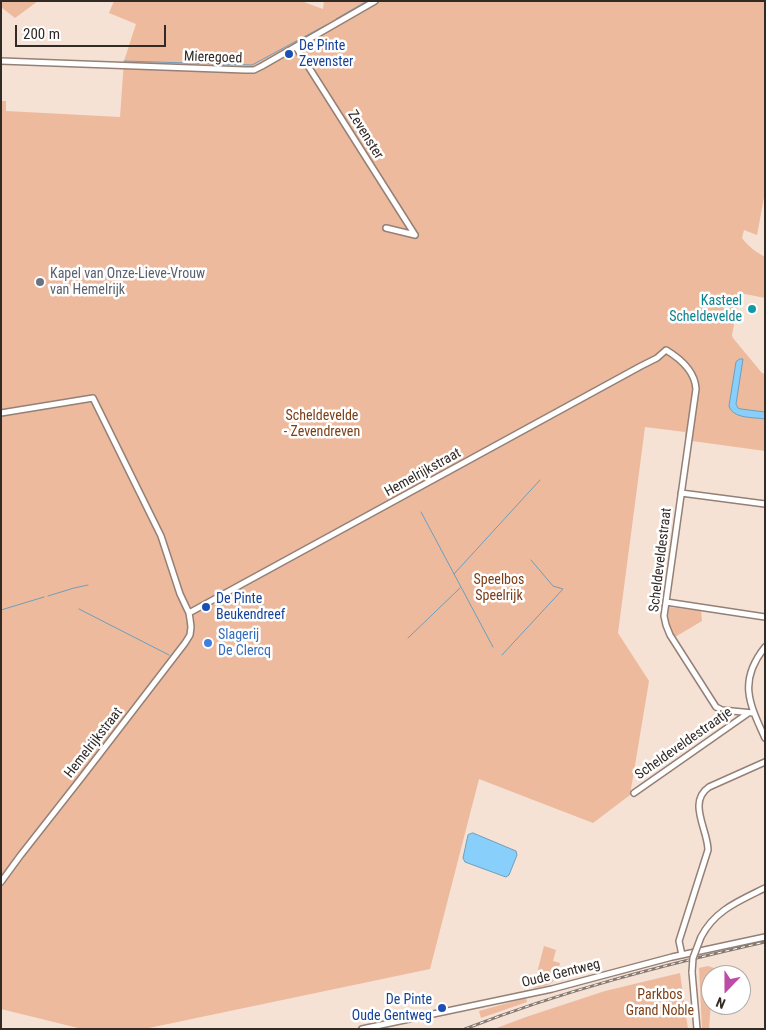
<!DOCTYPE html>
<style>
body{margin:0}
#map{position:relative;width:766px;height:1030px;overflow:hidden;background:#f6e1d5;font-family:"Roboto Condensed",sans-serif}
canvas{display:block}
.frame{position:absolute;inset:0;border:2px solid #322a25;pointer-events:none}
.north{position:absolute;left:701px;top:965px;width:50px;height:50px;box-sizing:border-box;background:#fff;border:1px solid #adaaa8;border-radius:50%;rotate:202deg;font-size:14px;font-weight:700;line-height:20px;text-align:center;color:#322a25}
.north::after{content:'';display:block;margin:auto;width:18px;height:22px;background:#be4ca7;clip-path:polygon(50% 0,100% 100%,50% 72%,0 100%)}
.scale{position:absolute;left:15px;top:25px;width:151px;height:22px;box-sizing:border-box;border:2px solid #322a25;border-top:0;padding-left:6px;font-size:15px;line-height:18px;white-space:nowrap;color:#322a25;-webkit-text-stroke:4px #fff;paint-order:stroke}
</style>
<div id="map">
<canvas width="766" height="1030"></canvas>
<div class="frame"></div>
<div class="north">N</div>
<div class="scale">200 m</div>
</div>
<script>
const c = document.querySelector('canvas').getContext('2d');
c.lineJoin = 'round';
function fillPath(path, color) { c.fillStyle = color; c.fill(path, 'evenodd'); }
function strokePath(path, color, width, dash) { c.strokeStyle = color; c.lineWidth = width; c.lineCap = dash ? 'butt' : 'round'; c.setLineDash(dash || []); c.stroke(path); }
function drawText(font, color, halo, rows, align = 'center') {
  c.font = font + ' "Roboto Condensed",sans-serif'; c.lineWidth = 5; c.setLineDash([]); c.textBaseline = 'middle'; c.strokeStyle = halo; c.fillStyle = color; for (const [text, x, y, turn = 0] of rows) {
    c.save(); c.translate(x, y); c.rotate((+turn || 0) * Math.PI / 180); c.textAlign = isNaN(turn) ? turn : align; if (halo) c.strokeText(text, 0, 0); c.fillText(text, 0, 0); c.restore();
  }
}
const green = new Path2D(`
 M1,1H38L15,18L1,7Z
 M114,1H301L323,9L324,1H765V192L757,235L744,230L742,238C748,246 756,252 765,257V298L745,294H740L732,335L733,338L762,373L765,374V412L741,409L738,408L736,404L742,359L729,406L739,415L765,419V451L685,440V432L645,427L618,633L649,681L630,795L593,823L479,779L430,969L144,1029H82L1,1009V101H6V111L120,117L124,61L136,24L109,13Z
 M669,607L701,611L702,621L675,637C668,626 667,620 669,607Z
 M544,946L556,950L553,961L560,963C555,983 554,985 533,988Z
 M708,966L736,975H711V1002L709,1029H702L699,968Z
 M680,973L688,1029H494L526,1017L605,991Z
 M526,998L527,1002L481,1018L479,1011Z`);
const water = new Path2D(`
 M740,359H743L736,404L738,408L741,409L765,412V419C753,417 733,419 729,406L736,362Z
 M473,833L516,851L517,855L509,875L506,877L503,876L465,862L463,858L468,835Z`);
const stream = new Path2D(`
 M336,19L367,1
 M124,61L252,65L326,25
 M421,512L493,647
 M454,574L540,480
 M48,596L74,588L88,585
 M79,609L169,655
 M1,610L44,597
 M408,638L460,588
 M502,655L563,589L553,586L531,560`);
const minor = new Path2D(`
 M296,47L415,235
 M1,61L245,70H254L262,66L375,1
 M386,228L415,235
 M1,413L93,398L161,536L180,594L189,613L190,619L191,627L190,635L185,643L82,777L20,856L1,882
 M681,493L765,504
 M666,602L765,617
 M189,613L641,366L657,358L666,350C681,359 695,371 696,389L664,616L666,625L670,635L716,707L722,710L753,713
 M765,647C738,681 749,703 765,738
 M634,793L747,714
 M701,937C715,910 739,901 765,888
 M682,955L679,941L708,850C708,830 687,802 709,787L765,762
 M692,972L697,1029
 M362,1029L552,989L672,957L765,937`);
const rail = new Path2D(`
 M465,1029C562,991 663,965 765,942`);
const minorBridge = new Path2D(`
 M692,972L693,958L701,937`);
const markers = [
 [289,54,5,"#1a4fb4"],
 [40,282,5,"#6b7280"],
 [752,309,5,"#0f9aa8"],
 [206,607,5,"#1a4fb4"],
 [208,643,5,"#3f7fe0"],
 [442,1008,5,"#1a4fb4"]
];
const transitNames = [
 ["De Pinte",299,46],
 ["Zevenster",299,62],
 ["De Pinte",216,599],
 ["Beukendreef",216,615],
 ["De Pinte",432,1000,"right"],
 ["Oude Gentweg",432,1016,"right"]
];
const streetNames = [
 ["Mieregoed",213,58,2],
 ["Zevenster",365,135,58],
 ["Hemelrijkstraat",423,473,-29],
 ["Scheldeveldestraat",661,560,-83],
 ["Hemelrijkstraat",94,743,-52],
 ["Scheldeveldestraatje",684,744,-35],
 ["Oude Gentweg",561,974,-14]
];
const worshipNames = [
 ["Kapel van Onze-Lieve-Vrouw",50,274],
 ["van Hemelrijk",50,290]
];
const cultureNames = [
 ["Kasteel",742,301],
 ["Scheldevelde",742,317]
];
const parkNames = [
 ["Scheldevelde",322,416],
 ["- Zevendreven",322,432],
 ["Speelbos",499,580],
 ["Speelrijk",499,596],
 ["Parkbos",660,995],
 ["Grand Noble",660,1011]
];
const shopNames = [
 ["Slagerij",218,635],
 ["De Clercq",218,651]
];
fillPath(green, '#edba9d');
fillPath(water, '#88cffb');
strokePath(water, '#6e9ebb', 1);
strokePath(stream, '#6e9ebb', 1);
strokePath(minor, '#948076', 8);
strokePath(minor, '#fff', 5);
strokePath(rail, '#877a71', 3);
strokePath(rail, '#fff', 1, [4]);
strokePath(minorBridge, '#948076', 8, []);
strokePath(minorBridge, '#fff', 5);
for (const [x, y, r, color] of markers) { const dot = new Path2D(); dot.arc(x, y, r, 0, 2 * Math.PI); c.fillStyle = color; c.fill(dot); strokePath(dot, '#fff', 2); }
drawText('14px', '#164399', '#fff', transitNames, 'left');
drawText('14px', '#322a25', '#fff', streetNames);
drawText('14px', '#5b616d', '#fff', worshipNames, 'left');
drawText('14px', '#0d838f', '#fff', cultureNames, 'right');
drawText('14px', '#7b3e15', '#fff', parkNames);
drawText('14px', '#366cbe', '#fff', shopNames, 'left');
</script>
